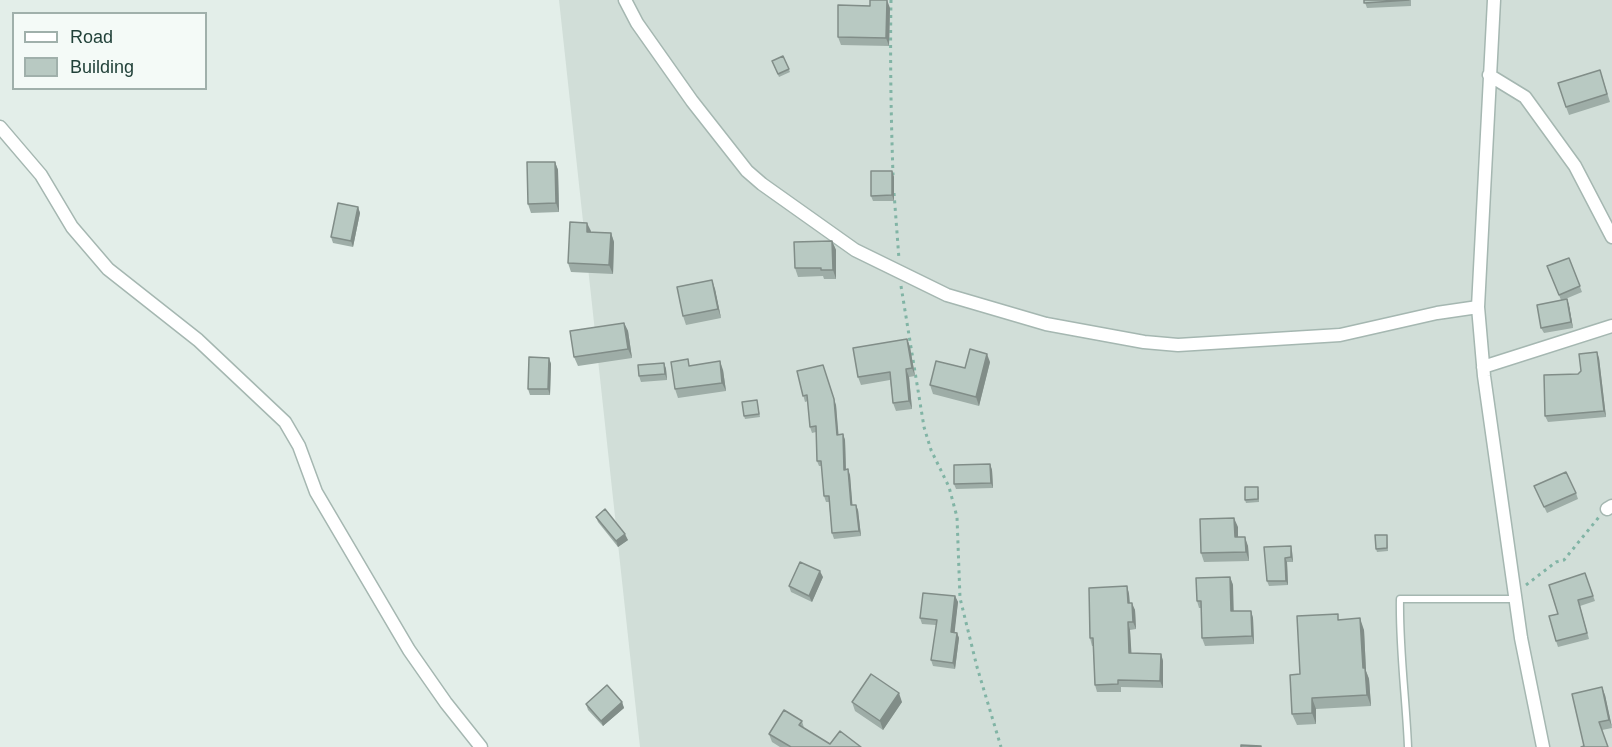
<!DOCTYPE html>
<style>
body{margin:0}
#map{position:relative;width:1612px;height:747px;overflow:hidden;background:#e3eee9;font-family:Arial,sans-serif}
canvas{display:block}
.legend{position:absolute;left:12px;top:12px;width:195px;height:78px;box-sizing:border-box;background:#f4faf7;border:2px solid #a0b0ab;margin:0;padding:8px 10px;list-style:none;font-size:18px;color:#214139}
.legend li{display:flex;align-items:center;gap:12px;height:30px}
.legend b{width:30px;border:2px solid #a0b0ab}
</style>
<div id="map">
<canvas width="1612" height="747"></canvas>
<ul class="legend">
<li><b style="height:8px;background:#fff"></b>Road</li>
<li><b style="height:16px;background:#b8c9c2"></b>Building</li>
</ul>
</div>
<script>
const c = document.querySelector('canvas').getContext('2d');
c.lineJoin = 'round';
function fillPath(path, color) { c.fillStyle = color; c.fill(path, 'evenodd'); }
function strokePath(path, color, width, dash) { c.strokeStyle = color; c.lineWidth = width; c.lineCap = dash ? 'butt' : 'round'; c.setLineDash(dash || []); c.stroke(path); }
const built = new Path2D(`
 M559,0H1612V747H640Z`);
const path = new Path2D(`
 M891,0C890,58 891,116 893,175
 M894,193L899,259
 M901,286L924,427L931,450L949,487L957,517L960,598L977,667L1001,747
 M1526,585L1556,562L1564,560L1599,517`);
const lane = new Path2D(`
 M1408,747C1406,698 1399,648 1400,599H1515`);
const street = new Path2D(`
 M625,0L637,23L692,101L747,171L762,184L855,250L947,295L1046,324L1144,342L1178,345L1340,335L1437,313L1478,307
 M1494,0L1478,307L1484,376L1521,638L1543,747
 M1489,75L1525,97L1575,166L1612,237
 M0,127L41,175L72,227L108,269L198,340L285,422L299,446L316,492L409,650L446,703L481,747
 M1483,367L1612,326
 M1607,509L1612,506`);
const wall = new Path2D(`
 M1364,0H1411V6L1367,8Z
 M890,8L889,46L841,45L838,37Z
 M783,56L790,72L779,77L772,61Z
 M1600,70L1610,102L1569,115L1566,107Z
 M555,162L558,170L559,212L531,213L528,204Z
 M892,171L894,177V201H873L871,196Z
 M358,207L360,213L353,247L333,243L331,237Z
 M591,231V233H611L614,242L613,274L571,272L568,263Z
 M832,241L836,250V279H824L823,276L798,277L795,268Z
 M1569,258L1582,292L1563,300L1567,299L1569,305L1573,328L1544,333L1541,328L1561,300L1547,266Z
 M715,289L721,318L686,325L683,316Z
 M624,323L628,331L632,358L578,366L574,357Z
 M907,339L910,347L915,376L909,377L912,409L896,411L893,403L890,380L861,385L858,377Z
 M549,358L551,364L550,395H530L528,389Z
 M1599,358L1606,417L1548,422L1545,416L1578,374Z
 M990,362L979,406L933,394L930,385L965,368Z
 M664,363L666,369L667,380L641,382L639,376Z
 M690,365L723,370L726,391L678,398L675,389Z
 M797,371L836,405L838,435L843,434L845,440L846,469L850,475L852,505L858,510L861,536L834,539L832,533L829,502H826L824,496L822,466H819L817,461L816,432L812,433L810,427L808,401L805,402Z
 M757,400L760,417L745,419L744,416Z
 M990,464L992,470L993,488L956,489L954,484Z
 M1534,486L1576,493L1578,499L1547,513Z
 M1259,490V502L1246,503L1245,500Z
 M596,517L628,540L618,547L598,522Z
 M1238,527V537L1248,546L1249,561L1204,562L1201,553Z
 M1387,535L1388,551L1377,552L1376,549Z
 M1264,547L1292,551L1293,562H1287L1288,585L1269,586L1267,581Z
 M1585,573L1595,601L1580,606L1589,639L1558,647L1556,641L1558,614Z
 M823,577L812,602L791,592L789,586Z
 M1230,577L1233,585V611H1251L1253,618L1254,644L1205,646L1202,638L1201,608H1199L1197,601Z
 M1127,586L1129,594L1130,603L1135,610L1136,629L1130,630L1131,653L1161,654L1163,661V688L1121,687V692H1097L1095,685L1093,646H1092L1090,638Z
 M955,596L958,602L954,632L957,633L959,638L955,669L933,666L931,660L936,625L922,624L920,618Z
 M1340,620L1364,630L1366,671L1369,679L1371,706L1316,709V724L1297,725L1292,714L1300,674Z
 M1605,695L1612,728L1602,730L1584,746Z
 M622,702L624,708L603,726L588,710L586,704Z
 M852,702H902L883,730L855,711Z
 M802,721L804,728L830,744L861,747H780L772,742L769,734Z`);
const shadedWall = new Path2D(`
 M887,0L890,8L889,46L886,38Z
 M555,162L558,170L559,212L556,203Z
 M892,171L894,177V201L892,195Z
 M358,207L360,213L353,247L351,241Z
 M587,223L591,231L590,241L587,232Z
 M611,233L614,242L613,274L609,265Z
 M832,241L836,250V279L833,270Z
 M712,280L715,289L721,318L718,309Z
 M1567,299L1569,305L1573,328L1571,322Z
 M624,323L628,331L632,358L628,349Z
 M907,339L910,347L915,376L912,368Z
 M1597,352L1599,358L1606,417L1604,411Z
 M987,354L990,362L979,406L976,397Z
 M549,358L551,364L550,395L548,389Z
 M720,361L723,370L726,391L722,383Z
 M664,363L666,369L667,380L665,374Z
 M823,365L836,405L839,440L837,435Z
 M906,369L909,377L912,409L909,401Z
 M843,434L845,440L846,475L844,470Z
 M990,464L992,470L993,488L991,483Z
 M848,469L850,475L853,511L851,505Z
 M856,505L858,510L861,536L859,531Z
 M1234,518L1238,527V546L1235,537Z
 M625,534L628,540L618,547L616,541Z
 M1245,537L1248,546L1249,561L1246,552Z
 M1291,546L1292,551L1293,562L1291,557Z
 M1285,558L1287,562L1288,585L1286,581Z
 M820,571L823,577L812,602L809,596Z
 M1230,577L1233,585L1234,619L1231,611Z
 M1127,586L1129,594L1130,611L1128,603Z
 M955,596L958,602L954,638L951,632Z
 M1132,603L1135,610L1136,629L1133,622Z
 M1251,611L1253,618L1254,644L1252,636Z
 M1360,618L1364,630L1366,671L1369,679L1371,706L1367,695L1363,668Z
 M1128,622L1130,630L1132,661L1129,653Z
 M957,633L959,638L955,669L953,663Z
 M1161,654L1163,661V688L1160,681Z
 M1602,687L1605,695L1612,727L1609,720Z
 M899,693L902,702L883,730L880,721Z
 M1312,698L1316,709V724L1312,713Z
 M622,702L624,708L603,726L601,721Z`);
const building = new Path2D(`
 M870,0H887L886,38L838,37V5L870,6Z
 M1364,0H1409L1364,3Z
 M783,56L789,69L778,74L772,61Z
 M1600,70L1607,94L1566,107L1558,83Z
 M527,162H555L556,203L528,204Z
 M871,171H892V195L871,196Z
 M338,203L358,207L351,241L331,237Z
 M570,222L587,223V232L611,233L609,265L568,263Z
 M832,241L833,270H821V268H795L794,242Z
 M1569,258L1580,286L1559,295L1547,266Z
 M712,280L718,309L683,316L677,287Z
 M1567,299L1571,322L1541,328L1537,305Z
 M624,323L628,349L574,357L570,331Z
 M907,339L912,368L906,369L909,401L893,403L890,372L858,377L853,348Z
 M970,349L987,354L976,397L930,385L936,361L965,368Z
 M1597,352L1604,411L1545,416L1544,375L1578,374L1581,371L1579,354Z
 M529,357L549,358L548,389H528Z
 M688,359L689,366L720,361L722,383L675,389L671,362Z
 M664,363L665,374L639,376L638,365Z
 M823,365L834,399L837,435L843,434L844,470L848,469L851,505H856L859,531L832,533L829,496H824L821,461H817L816,426L810,427L807,395L803,396L797,371Z
 M757,400L759,414L744,416L742,402Z
 M990,464L991,483L954,484V465Z
 M1566,472L1576,493L1544,507L1534,486Z
 M1245,487H1258V499L1245,500Z
 M605,509L625,534L616,541L596,517Z
 M1234,518L1235,537H1245L1246,552L1201,553L1200,519Z
 M1375,535H1387V548L1376,549Z
 M1291,546V557L1285,558L1286,581H1267L1264,547Z
 M800,562L820,571L809,596L789,586Z
 M1585,573L1593,596L1578,600L1587,633L1556,641L1549,616L1558,614L1549,585Z
 M1230,577L1231,611H1251L1252,636L1202,638L1201,601H1197L1196,578Z
 M1127,586L1128,603H1132L1133,622H1128L1129,653L1161,654L1160,681L1118,680V684L1095,685L1093,638H1090L1089,588Z
 M923,593L955,596L951,632L957,633L953,663L931,660L937,620L920,618Z
 M1338,614V620L1360,618L1363,668H1365L1367,695L1312,698V713L1292,714L1290,675L1300,674L1297,616Z
 M871,674L899,693L880,721L852,702Z
 M607,685L622,702L601,721L586,704Z
 M1602,687L1609,720L1599,722L1608,747H1581L1584,746L1572,694Z
 M784,710L802,721L799,725L830,744L840,731L861,747H791L769,734Z
 M1241,745L1261,746V747H1241Z`);
fillPath(built, '#d1ded8');
strokePath(lane, '#a5b7b1', 9);
strokePath(street, '#a5b7b1', 15);
strokePath(path, '#81b4a5', 3, [3, 4.5]);
strokePath(lane, '#fff', 6);
strokePath(street, '#fff', 12);
fillPath(wall, '#9eada7');
fillPath(shadedWall, '#818d88');
fillPath(building, '#b8c9c2');
strokePath(building, '#818d88', 1.5);
</script>
